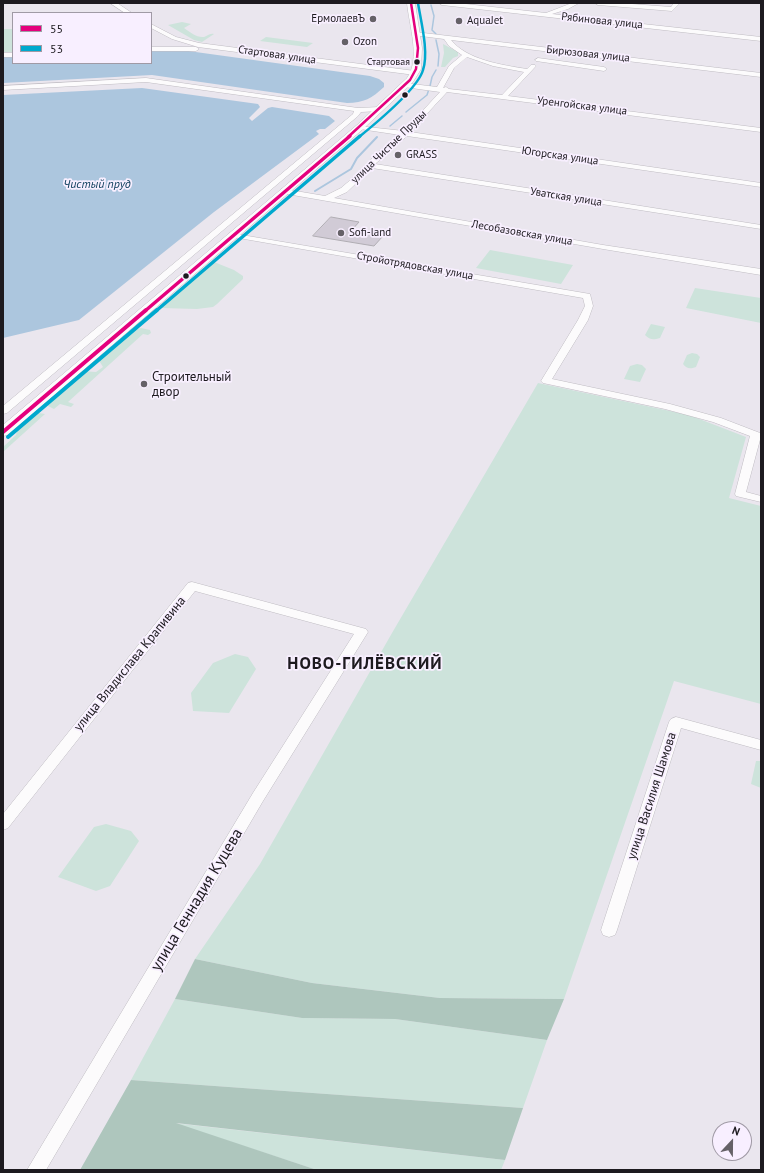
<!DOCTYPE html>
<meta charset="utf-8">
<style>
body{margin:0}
#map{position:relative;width:764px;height:1173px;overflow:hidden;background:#eae6ee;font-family:"PT Sans",sans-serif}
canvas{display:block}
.frame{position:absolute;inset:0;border:4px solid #1d1a1f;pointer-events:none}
.legend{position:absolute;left:12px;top:12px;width:140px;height:52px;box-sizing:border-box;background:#f8efff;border:1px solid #a09aa5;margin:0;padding:5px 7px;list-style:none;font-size:12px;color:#1d1a1f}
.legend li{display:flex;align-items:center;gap:8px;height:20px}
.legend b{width:20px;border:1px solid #a09aa5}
.north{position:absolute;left:712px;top:1121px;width:40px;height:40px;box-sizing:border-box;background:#f8efff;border:1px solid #a09aa5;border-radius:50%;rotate:22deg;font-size:11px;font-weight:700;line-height:16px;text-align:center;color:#1d1a1f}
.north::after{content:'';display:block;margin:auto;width:14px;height:18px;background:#656167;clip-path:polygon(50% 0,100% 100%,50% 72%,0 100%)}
</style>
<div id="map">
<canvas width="764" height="1173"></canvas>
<div class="frame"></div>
<ul class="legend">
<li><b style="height:5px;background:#e5007d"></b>55</li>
<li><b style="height:5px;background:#00a9ce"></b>53</li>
</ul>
<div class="north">N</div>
</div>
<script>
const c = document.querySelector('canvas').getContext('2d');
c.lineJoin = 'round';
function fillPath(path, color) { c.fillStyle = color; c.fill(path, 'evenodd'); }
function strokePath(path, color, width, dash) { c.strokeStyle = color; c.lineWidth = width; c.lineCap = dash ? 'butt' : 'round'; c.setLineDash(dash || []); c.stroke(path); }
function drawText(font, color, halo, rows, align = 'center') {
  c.font = font + ' "PT Sans",sans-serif'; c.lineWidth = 3.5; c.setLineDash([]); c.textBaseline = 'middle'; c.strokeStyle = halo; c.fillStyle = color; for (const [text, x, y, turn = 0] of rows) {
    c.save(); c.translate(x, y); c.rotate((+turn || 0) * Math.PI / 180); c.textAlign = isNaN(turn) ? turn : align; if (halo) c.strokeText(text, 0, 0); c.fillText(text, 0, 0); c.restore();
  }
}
const green = new Path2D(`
 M182,22L191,24L184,28C190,32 197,38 204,37C208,36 209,33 214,34L202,42L194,40L168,25Z
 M13,29V52H3V29Z
 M266,37L313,43L307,47L260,41Z
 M443,44L458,52V56L453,58L445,67H441L444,53Z
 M490,250L573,265L561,284L476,268Z
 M214,262L234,270L243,276V279L217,304L213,307L197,309L161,308L160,306L209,263Z
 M695,288L761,298V323L686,308Z
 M651,324L665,327L660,338C653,340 650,340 645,335Z
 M141,328L150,330L151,333L148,335L143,334L68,402L74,404L71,407L60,404L54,409L48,406L47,403L50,398L81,371L96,372L103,367L98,359L131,331Z
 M692,353L697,354L700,357L696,367C690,369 687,369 683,364L687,355Z
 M637,364L642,365L646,369L640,382L624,379L630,366Z
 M538,383L689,415L746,437L729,498L761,506V704L674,681L564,999L440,998L312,983L195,959L260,864L392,633Z
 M39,413L45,414L3,452V447L16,435L18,426L31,415Z
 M235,654L248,657L256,669L229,713L193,711L191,693L213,663Z
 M756,761H761V788L751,784Z
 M106,824L131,831L139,841L110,886L96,891L58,877L94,827Z
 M175,999L302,1018L395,1019L547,1040L523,1108L131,1080Z
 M173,1123L505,1160L501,1170H317Z`);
const forest = new Path2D(`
 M195,959L312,983L440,998L564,999L547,1040L395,1019L302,1018L175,999Z
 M131,1080L523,1108L505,1160L176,1123L317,1170H80Z`);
const water = new Path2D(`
 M181,50L370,76L379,79L384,83V87C372,98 364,103 347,103L152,75L3,83V57H13V63H151V51Z
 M142,88L258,104L260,107L249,118L252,121L268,108L272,107L329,116L335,121L325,129H320L316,131L319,134L214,212L79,320L3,338V95Z`);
const streamFar1 = new Path2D(`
 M431,5L434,16L432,30L436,34
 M436,40L439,54L438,66
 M430,86L432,77L436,70
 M406,112L427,95L429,89
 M390,126L402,116`);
const stream = new Path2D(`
 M315,191L351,169L357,158L377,137`);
const building = new Path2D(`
 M331,217L359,222L351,231L383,236L374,246L313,236Z`);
const minor = new Path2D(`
 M110,3H117L132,13H125Z
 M439,3H457L546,13L572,3H579L568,9L552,14L761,37V41L442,5Z
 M595,3H619L671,7L674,3H680L672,11L598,5Z
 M151,24L176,37L199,43L415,71L418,73L415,75L198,47L172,39L151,28Z
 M415,32L761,73V77L451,40C467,60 502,65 527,69L531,65H535L536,66L508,96L761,128V132L447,92L410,132L761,183V187L407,136L375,164L761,225V229L372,168L347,192L334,198L603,245L761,269V275L603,249L281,193V189H284L325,196L341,188L361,171L376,154L400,135L360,129L358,128V126L404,131L440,92L404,87L401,85L404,83L437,87L449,66L462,55L449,46L444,39L413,35V33ZM467,57L493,66L524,72L502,95L449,89L446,87L443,88L454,68Z
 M151,47H196L199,49L196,51H151Z
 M3,53H13V57H3Z
 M538,58L604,67L607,69L604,71L536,61L535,60Z
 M146,78L358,108L380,107L383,109L380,111L361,112L358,116L7,413L3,414V406L353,114L354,111L146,82L3,90V86Z
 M230,233L590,294L593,306L588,320L552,379L670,404L721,418L760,433L761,436L746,492L761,496V502L736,496L735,494L750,436L713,422L665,409L543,383L541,381L578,320L585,306L583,298L233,237L229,235Z
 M192,582L366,629L368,632L263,801L46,1170H27L253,793L354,634L195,591L8,828L3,830V814L188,583Z
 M676,717L761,740V750L681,728L617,930L615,935L609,937L603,935L601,930L669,722L671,719Z`);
const secondary = new Path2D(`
 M407,3H415L422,48L421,69L413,82L363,129L8,435L3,436V425L357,125L407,78C421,59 409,25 407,3Z`);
const bus1Far2 = new Path2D(`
 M348,137L410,80L416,69L418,48L411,3`);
const bus1Far1 = new Path2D(`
 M145,311L350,136`);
const bus1 = new Path2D(`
 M3,432L146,310`);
const bus2Far2 = new Path2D(`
 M359,137C375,124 418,88 423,70C429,52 421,22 418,3`);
const bus2Far1 = new Path2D(`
 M156,311L360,136`);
const bus2 = new Path2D(`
 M8,437L157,310`);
const markers = [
 [373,19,4,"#656167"],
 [459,21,4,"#656167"],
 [345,42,4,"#656167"],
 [417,62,3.5,"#1d1a1f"],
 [405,95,3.5,"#1d1a1f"],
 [398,155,4,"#656167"],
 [341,233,4,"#656167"],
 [186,276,3.5,"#1d1a1f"],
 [144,384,4,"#656167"]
];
const farBusnames = [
 ["Стартовая",410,62]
];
const farPoinames = [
 ["ЕрмолаевЪ",365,19,"right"],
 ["AquaJet",467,21],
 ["Ozon",353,42],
 ["GRASS",406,155],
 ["Sofi-land",349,233]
];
const farStreetnames = [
 ["Рябиновая улица",602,21,6],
 ["Бирюзовая улица",588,54,6],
 ["Стартовая улица",277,55,8],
 ["Уренгойская улица",582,106,7],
 ["улица Чистые Пруды",389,147,-44],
 ["Югорская улица",560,156,8],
 ["Уватская улица",566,197,9],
 ["Лесобазовская улица",522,233,10],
 ["Стройотрядовская улица",415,266,10]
];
const farWaternames = [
 ["Чистый пруд",97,185]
];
const poiNames = [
 ["Строительный",152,377],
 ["двор",152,392]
];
const streetNames = [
 ["улица Владислава Крапивина",130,664,-51],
 ["улица Василия Шамова",652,796,-72]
];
const nearStreetnames = [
 ["улица Геннадия Куцева",197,900,-59]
];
const districtNames = [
 ["НОВО-ГИЛЁВСКИЙ",365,664]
];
fillPath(green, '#cde3db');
fillPath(forest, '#aec6bd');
fillPath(water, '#acc6de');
strokePath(streamFar1, '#acc6de', 1.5);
strokePath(stream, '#acc6de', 2);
fillPath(building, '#d1cbd6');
strokePath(building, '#b0adb3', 1);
strokePath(minor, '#bfbcc2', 1);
strokePath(secondary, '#bfbcc2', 1);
fillPath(minor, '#fcfbfc');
fillPath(secondary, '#fcfbfc');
strokePath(bus1Far2, '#e5007d', 2.5);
strokePath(bus1Far1, '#e5007d', 3.5);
strokePath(bus1, '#e5007d', 4);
strokePath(bus2Far2, '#00a9ce', 2.5);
strokePath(bus2Far1, '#00a9ce', 3.5);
strokePath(bus2, '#00a9ce', 4);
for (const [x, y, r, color] of markers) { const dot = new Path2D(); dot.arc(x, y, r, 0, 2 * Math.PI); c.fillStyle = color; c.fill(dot); strokePath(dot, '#f8efff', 1.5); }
drawText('10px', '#1d1a1f', '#f8efff', farBusnames, 'right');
drawText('11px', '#1d1a1f', '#f8efff', farPoinames, 'left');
drawText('11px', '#1d1a1f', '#f8efff', farStreetnames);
drawText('italic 12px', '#10405f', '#f8efff', farWaternames);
drawText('13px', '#1d1a1f', '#f8efff', poiNames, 'left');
drawText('13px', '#1d1a1f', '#f8efff', streetNames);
drawText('16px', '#1d1a1f', '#f8efff', nearStreetnames);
c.letterSpacing = '1px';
drawText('bold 17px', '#1d1a1f', '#f8efff', districtNames);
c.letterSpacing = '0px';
</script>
